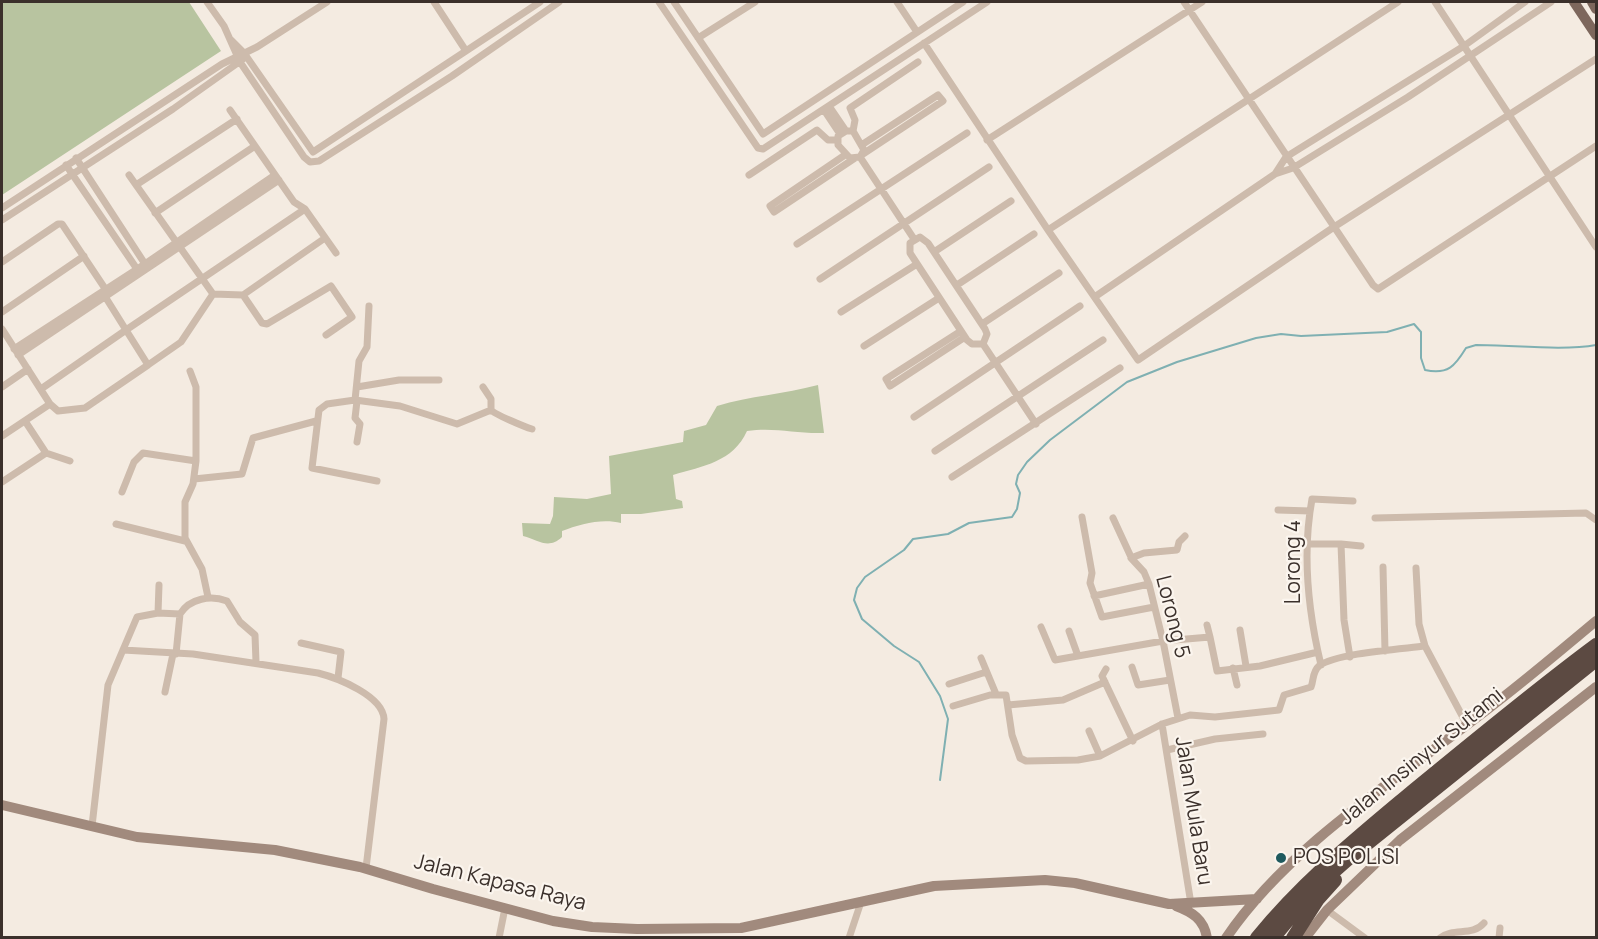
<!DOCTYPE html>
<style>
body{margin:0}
#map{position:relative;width:1598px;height:939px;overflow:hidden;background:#f4ebe1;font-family:Manrope,sans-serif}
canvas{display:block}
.frame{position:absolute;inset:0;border:3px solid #3b302b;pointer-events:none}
</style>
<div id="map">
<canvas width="1598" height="939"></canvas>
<div class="frame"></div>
</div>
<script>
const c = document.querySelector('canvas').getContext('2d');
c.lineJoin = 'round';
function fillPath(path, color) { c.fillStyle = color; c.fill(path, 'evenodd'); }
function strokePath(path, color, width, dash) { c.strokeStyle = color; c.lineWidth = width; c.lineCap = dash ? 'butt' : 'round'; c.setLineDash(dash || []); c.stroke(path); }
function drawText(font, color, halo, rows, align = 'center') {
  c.font = font + ' Manrope,sans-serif'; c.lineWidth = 4.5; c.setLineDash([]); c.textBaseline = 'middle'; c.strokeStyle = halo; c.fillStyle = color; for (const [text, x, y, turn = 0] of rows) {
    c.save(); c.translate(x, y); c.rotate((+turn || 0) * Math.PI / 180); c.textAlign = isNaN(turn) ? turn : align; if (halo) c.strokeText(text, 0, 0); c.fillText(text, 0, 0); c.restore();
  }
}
const green = new Path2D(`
 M2,2H189L221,51L2,195Z
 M818,385L824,433C796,434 775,427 747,431C733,462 703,466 673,475L676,499L682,501L683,508L641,514H621V523C602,518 580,524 562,531V537C548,550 539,540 523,536L522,523L550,524L553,516L554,497L587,499L611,494L609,456L683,442L684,431L706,425L717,406C750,396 784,394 818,385Z`);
const stream = new Path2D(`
 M940,780L948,719L940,696L919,662L894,646L862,619L854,600L857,588L865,577L904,550L913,539L948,534L969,523L1012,517L1017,509L1020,493L1016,484L1018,475L1027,462L1050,440L1127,382L1177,362L1256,338L1281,334L1301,336L1387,332L1414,324L1421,332V358L1425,370C1448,375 1455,366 1466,348L1476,345C1513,345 1563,351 1596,345`);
const street = new Path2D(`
 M207,2L224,26L240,62L304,157L310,162L319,161L452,76L559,2
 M434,2L466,51
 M659,2L758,148L763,149L987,2
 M674,2L763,134L963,2
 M897,2L917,32
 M1184,2L1373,285L1378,289L1596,146
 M1435,2L1596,247
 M698,38L755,2
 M231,40L244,53L313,152L540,2
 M924,43L1048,230L1138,360L1334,227L1596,59
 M829,106L846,131
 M230,110L294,202L305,209L336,253
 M824,110L840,134
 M846,131H853L864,150L860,157L850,158L838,145V136Z
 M853,131L855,120L850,108L918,62
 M987,140L1202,2
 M863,144L938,95L943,101L863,154
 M845,155L770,206L774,212L855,158
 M860,157L914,239
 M76,158L145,264L275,175
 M66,165L139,272
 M1275,174L1286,157L1464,46L1525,2
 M129,175L213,294L243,295L325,238
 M749,175L817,130L828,140H837
 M136,185L237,119
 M2,208L222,64L257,47L327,2
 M155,213L255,146
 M2,220L173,109L242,60
 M1048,230L1398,2
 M920,237L928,243L985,329L987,334L983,344H972L967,340L910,253V243Z
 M797,244L967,133
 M934,252L1011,201
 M2,262L58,224H62L106,290
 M820,279L989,167
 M957,285L1034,234
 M243,295L262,323L267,324L331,286L352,317L326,335
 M1096,296L1275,174L1293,168L1408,97L1551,2
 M106,298L126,330L305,209
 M2,312L84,256
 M841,312L917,264
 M982,324L1059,273
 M2,329L50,404L58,411L85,408L148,365
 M961,331L886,379L890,386L965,337
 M983,344L1036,424
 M864,346L939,298
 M14,349L145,264L147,267
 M18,355L279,180
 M190,371L196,387V461L193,484L185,502V538L202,569L208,597
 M2,387L28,369
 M357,387L399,380H439
 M483,387L491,399V410
 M41,389L126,330L148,365L181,342L213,294
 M355,400L359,361L367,347L369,306
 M491,410C494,414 525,427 532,429
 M914,417L1080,306
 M25,421L46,453L70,461
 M2,436L50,404
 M357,442L360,424L355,418L357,401
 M935,451L1103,340
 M952,477L1120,368
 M194,479L242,474L253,438L316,421
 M377,481L312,468L319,410L327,404L355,400L400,406L457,424L491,410
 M2,482L46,453
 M122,492L134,462L143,453L196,461
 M1278,510L1310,511
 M1082,517L1092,573L1090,583L1102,617L1154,607
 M1113,518L1131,557
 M1375,518L1586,513L1596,520
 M116,524L185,541
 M1309,544H1341
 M1383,567L1385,651
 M1416,568L1419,624L1425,646
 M1094,596L1149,584
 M158,613L159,585
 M1207,625L1210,637
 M1041,627L1055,660L1163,641L1210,637L1217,671L1260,666L1318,652
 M1240,630L1246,666
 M1069,631L1078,656
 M301,643L341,652L338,678
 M123,650L193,654L318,673C338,678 383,696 384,719L366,868
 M176,654L180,614
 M1350,657L1344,620L1341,544L1361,546
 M981,658L996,694
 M1321,665C1308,611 1302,554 1312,499L1353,501
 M1132,667L1138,685L1170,680
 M1233,668L1237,685
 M1106,669L1102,676L1133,741
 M949,684L986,672
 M165,692L173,654
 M1008,705L1063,700L1105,682
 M953,706L990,695H1006L1012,735L1020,758L1026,761L1078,760L1100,756L1162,724L1190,715L1215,717L1279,710L1284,695L1311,687C1314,680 1312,672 1319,666C1336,653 1402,649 1425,646L1467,725
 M1178,718L1163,641L1149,584L1144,572L1131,558L1144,553L1177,550L1179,542L1185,536
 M1162,724L1191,904
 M1089,731L1100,756
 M1167,750L1215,739L1263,734
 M92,826L108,685L137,617L158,613L180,614C190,598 211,595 227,601L240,622L255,635L256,662
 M1327,910L1365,938
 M499,938L505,908
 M849,938L861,902
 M1440,938C1454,927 1472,937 1484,923
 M1499,938L1500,928`);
const secondary = new Path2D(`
 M2,805L137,837L275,850L360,867L433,889L553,921L592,927L637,929L741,928L934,886L1045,880L1075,883L1169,904L1257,899
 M1176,906C1192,912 1204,919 1207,938
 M1226,938C1285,851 1386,786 1468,724C1512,692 1554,656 1596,621
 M1305,938L1327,910L1400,840L1596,687`);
const primary = new Path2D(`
 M1574,2L1596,35
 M1592,2L1596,9`);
const highway = new Path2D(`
 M1257,938C1303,881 1358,837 1414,790C1474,741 1534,691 1596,645
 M1273,938L1314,889L1348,859L1596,660
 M1293,938L1318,899L1335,880`);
const markers = [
 [1281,858,6,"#1f5a5e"]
];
const streetNames = [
 ["Lorong 4",1294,562,-90],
 ["Lorong 5",1172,617,76],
 ["Jalan Insinyur Sutami",1422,757,-39],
 ["Jalan Mula Baru",1193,811,81],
 ["Jalan Kapasa Raya",500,883,14]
];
const poiNames = [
 ["POS POLISI",1293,858]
];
fillPath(green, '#b8c4a0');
strokePath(stream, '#7fb0b2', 2);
strokePath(street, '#cdbbac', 7);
strokePath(secondary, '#a18a7d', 10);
strokePath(primary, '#7d675c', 10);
strokePath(highway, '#5c4a42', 14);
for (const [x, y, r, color] of markers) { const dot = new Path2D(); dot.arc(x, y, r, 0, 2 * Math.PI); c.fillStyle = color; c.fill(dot); strokePath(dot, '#fbf5ee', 2); }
drawText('21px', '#3b302b', '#fbf5ee', streetNames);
drawText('21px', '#3b302b', '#fbf5ee', poiNames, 'left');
</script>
